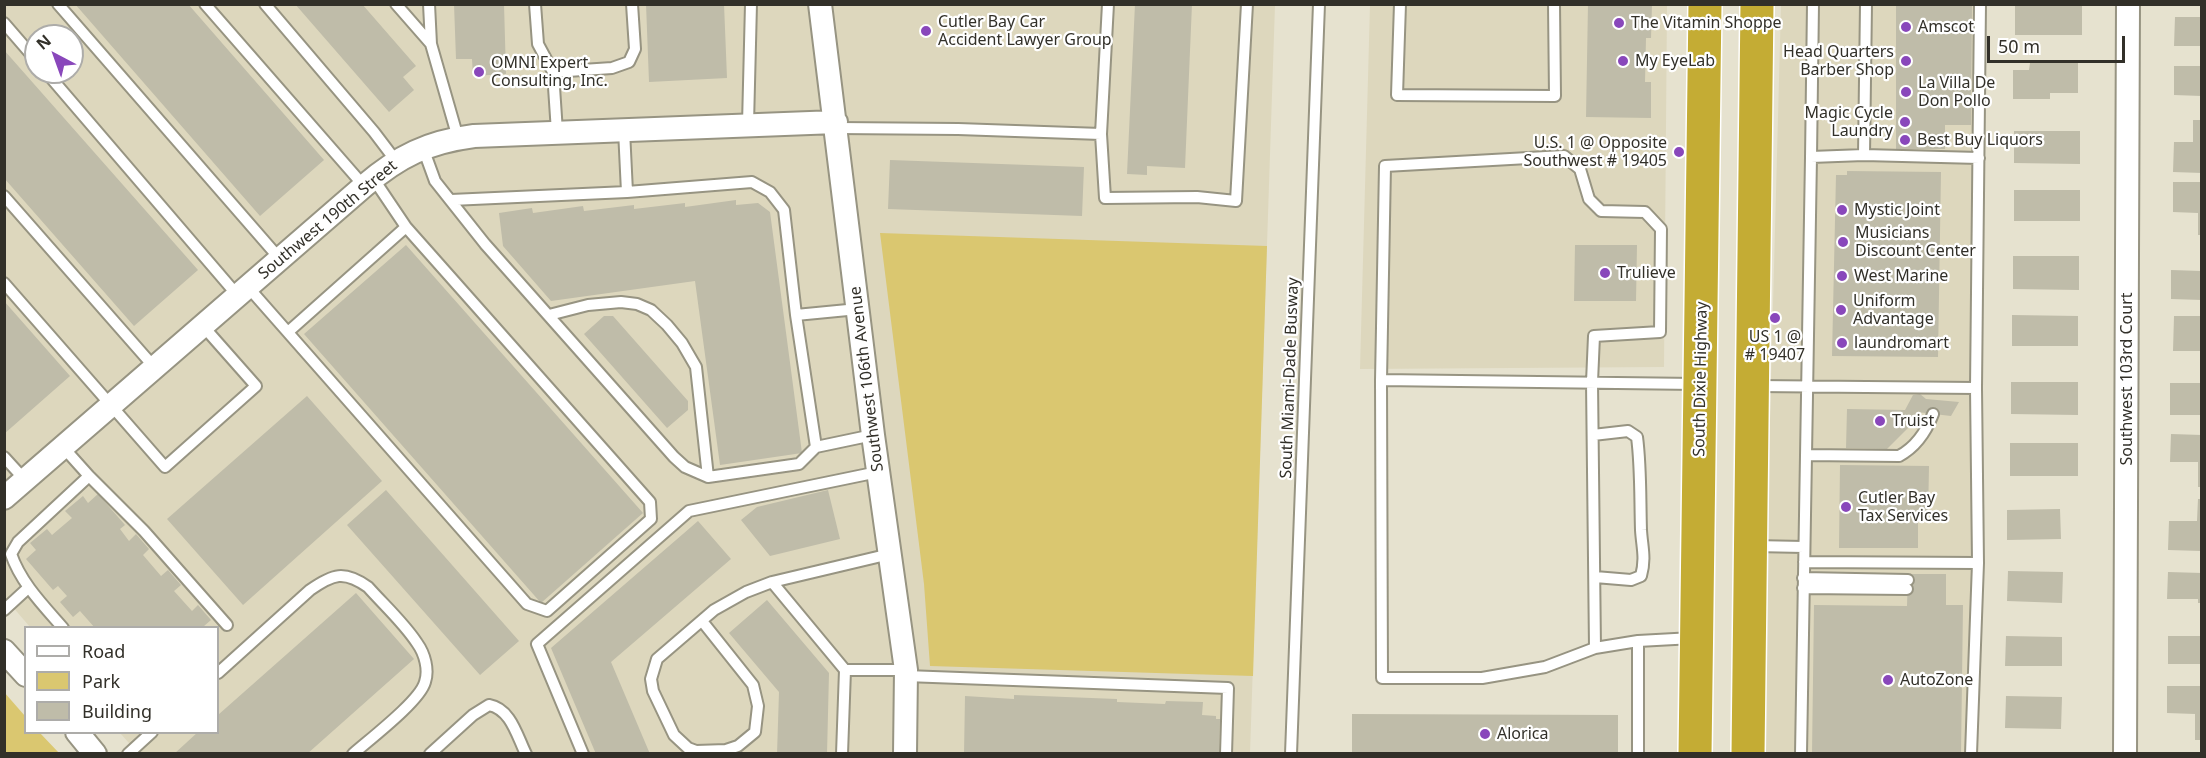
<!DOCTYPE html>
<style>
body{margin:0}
#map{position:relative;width:2206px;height:758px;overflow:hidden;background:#e6e2cf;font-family:"Noto Sans",sans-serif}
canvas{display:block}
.frame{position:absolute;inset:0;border:6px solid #323029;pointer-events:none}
.legend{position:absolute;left:24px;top:626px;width:195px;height:108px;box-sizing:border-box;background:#fff;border:2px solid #adaca9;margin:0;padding:8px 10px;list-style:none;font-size:18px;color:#323029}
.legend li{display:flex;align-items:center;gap:12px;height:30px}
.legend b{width:30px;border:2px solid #adaca9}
.north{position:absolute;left:24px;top:24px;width:60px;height:60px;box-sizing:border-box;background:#fff;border:2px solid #adaca9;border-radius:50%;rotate:319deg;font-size:16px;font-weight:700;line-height:24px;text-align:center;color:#323029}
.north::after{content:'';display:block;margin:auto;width:21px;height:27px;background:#8947bb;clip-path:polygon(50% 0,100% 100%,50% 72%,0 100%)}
.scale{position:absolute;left:1987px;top:36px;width:138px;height:27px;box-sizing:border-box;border:3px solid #323029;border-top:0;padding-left:8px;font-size:18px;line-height:21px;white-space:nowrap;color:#323029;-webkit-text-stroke:4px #fff;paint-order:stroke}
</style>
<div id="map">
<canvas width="2206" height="758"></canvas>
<div class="frame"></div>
<ul class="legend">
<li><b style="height:8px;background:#fff"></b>Road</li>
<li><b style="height:16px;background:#dac770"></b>Park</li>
<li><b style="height:16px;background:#bfbca9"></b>Building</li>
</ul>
<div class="north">N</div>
<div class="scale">50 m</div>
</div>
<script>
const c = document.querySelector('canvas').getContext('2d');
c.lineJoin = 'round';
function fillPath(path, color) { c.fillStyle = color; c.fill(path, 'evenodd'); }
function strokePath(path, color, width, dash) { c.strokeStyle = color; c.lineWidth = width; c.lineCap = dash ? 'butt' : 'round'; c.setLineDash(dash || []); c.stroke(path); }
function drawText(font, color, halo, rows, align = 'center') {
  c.font = font + ' "Noto Sans",sans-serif'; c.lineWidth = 4.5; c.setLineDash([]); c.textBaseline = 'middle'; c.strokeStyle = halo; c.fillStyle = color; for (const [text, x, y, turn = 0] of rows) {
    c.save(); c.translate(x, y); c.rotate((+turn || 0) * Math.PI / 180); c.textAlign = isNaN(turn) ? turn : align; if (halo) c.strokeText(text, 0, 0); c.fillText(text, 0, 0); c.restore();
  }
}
const built = new Path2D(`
 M4,5H1275L1250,753H138L120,733L218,732V628L30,627L5,598ZM36,36H72V72H36Z
 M1370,5H1667L1664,367L1360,369Z
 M1781,5H1975V753L1761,754Z`);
const green = new Path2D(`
 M880,233L1267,246L1253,676L930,666L924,584Z
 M4,692L25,716L26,732L40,733L59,753H5Z`);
const building = new Path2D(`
 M75,4H188L324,160L260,216Z
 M295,4H362L416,66L403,77L414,90L389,112Z
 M454,4H504L506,74L473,76L472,59H456Z
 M646,4H724L727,78L649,82Z
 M1135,4H1192L1185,168L1147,166V175L1127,174Z
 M1588,4H1652L1651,38H1646L1645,82H1651V118L1586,117Z
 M2015,4H2082V35H2015Z
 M1896,5H1972L1971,125H1945V149H1896Z
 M2175,17H2202V46H2174Z
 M4,50L198,270L134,326L4,178Z
 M2030,63H2078V93H2050V99H2013V70H2029Z
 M2174,66H2202V96L2174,95Z
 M2193,120H2202V173L2173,172L2174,142H2193Z
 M2014,131H2080V164L2014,163Z
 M890,160L1084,167L1082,216L888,209Z
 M1847,171L1941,172L1938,357L1832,356L1836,175H1847Z
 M2173,182H2202V235H2198V213L2173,212Z
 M2014,190H2080V221H2014Z
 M736,200V205L758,203L770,212L802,453L720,465L695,281L551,301L503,246L499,213L532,208L533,213L583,206L584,211L634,205V209L685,203V207Z
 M406,245L643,513L541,603L304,334Z
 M1575,245H1637L1636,301H1574Z
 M2013,256H2079V290L2013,289Z
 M2171,270L2202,271V300L2171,299Z
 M4,301L70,376L4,434Z
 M2012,315L2078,316V346H2012Z
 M604,316H613L688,401V410L667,428L584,334Z
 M2174,316H2202V351H2173Z
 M2011,382H2078V415L2011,414Z
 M2170,383H2202V415H2170Z
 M1920,394L1926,399L1959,402L1951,416L1917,412L1911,425L1887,449L1846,448L1847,409L1905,410L1913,395Z
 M307,396L382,481L243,605L167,519Z
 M2171,434L2202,435V487H2198V462H2170Z
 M2010,443H2078V476H2010Z
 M1840,465L1929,466L1928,519H1918V548H1839Z
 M386,490L519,641L480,675L347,525Z
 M828,490L840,539L770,556L741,520L757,507Z
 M98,494L125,525L120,529L129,541L136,534L149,549L143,555L161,576L168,570L181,585L174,591L192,611L198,605L211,620L204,626L206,628H95L80,611L73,617L60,602L67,596L58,586L53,590L26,559L36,550L30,543L47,529L52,535L72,518L65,511L83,496L88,503Z
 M2198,499H2202V551L2168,550L2169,521H2197Z
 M2060,509L2061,539L2007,540V510Z
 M698,521L731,559L611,662L650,754H596L551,648Z
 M2008,571L2063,572L2062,603L2007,601Z
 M2168,572L2202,573V603H2198V599H2167Z
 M1908,574H1946V605H1963L1961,754H1812L1814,605L1907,606Z
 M356,593L414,659L307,754H174L198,732H218V715Z
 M767,600L829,673L827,754H777L779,692L729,633Z
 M2006,636L2062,637V666H2005Z
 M2168,636H2202V664H2168Z
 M2167,686H2202V740H2195V714L2167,713Z
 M1014,695L1117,699V702L1165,704L1166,701L1203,702L1202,715L1216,716V719H1220L1219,754H964L965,696L1014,699Z
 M2006,696L2062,697L2061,729L2005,728Z
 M1352,714L1618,715V754H1352Z`);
const lane = new Path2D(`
 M58,4L280,259
 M205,4L364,186
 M265,4L374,132L396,161
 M396,4L431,44
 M429,4L431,44L458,138
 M535,4L538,44L553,72
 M1400,4L1397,95L1555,96L1554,4
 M4,23L36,60
 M46,72L238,296
 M748,124L751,4
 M837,128L958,129L1101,134L1105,198L1197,197L1236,201L1247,4
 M624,130L627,192
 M557,132L553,72L612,68L629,62L635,49L632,4
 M1101,134L1108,4
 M423,148L435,181L485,244L674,457L685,467L708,477L799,464L816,447L873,435
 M1864,155L1979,158
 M1811,157L1813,4
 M4,196L155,368
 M451,200L627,192L752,182L770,192L784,210L796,315L816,447
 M4,283L165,467L256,386L203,326
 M248,287L527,604L547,611L651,519L650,502L406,227L373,178
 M549,315L588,305L621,302L637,304L651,310L667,325L682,343L696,367L708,477
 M796,315L858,309
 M288,332L406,227
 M1381,380L1696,384
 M1756,386L1976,388
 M1593,435L1628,431L1637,437C1641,467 1640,499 1641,530C1642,547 1646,558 1641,576L1631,580L1595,577
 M63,447L89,476L144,531L227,625
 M1806,455L1899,456C1916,447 1926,432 1933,414
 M4,457L25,480
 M1754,546L1804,547
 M1804,562L1978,563L1971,754
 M1978,563L1976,388L1980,4
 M1803,578L1908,580
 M772,582L845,670L842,754
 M1803,588L1907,589
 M4,610L28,588
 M702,621L753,685L758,706L755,732L738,746L726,750L696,751L688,748L674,735L653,691L651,679L657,659L714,610L746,592L772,582L890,554
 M63,628C43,605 21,583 11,554L18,542L89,476
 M1595,648L1592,382L1594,336L1660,332L1661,229L1645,212L1601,211L1589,199L1580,169L1564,156L1385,166L1381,380L1382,678H1482L1545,667L1595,648L1638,641
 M845,670H906
 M218,673L310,590C333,574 344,570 368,587C384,605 404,623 417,643C425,654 429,670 425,682C420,701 370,739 353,754
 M906,676L1228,688L1226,754
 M128,754L152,732
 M430,754L473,715L489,705C511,709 517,736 526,754
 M583,754L537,644L689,511L878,472
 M1291,754L1319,4
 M1638,754V641L1693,638
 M1801,754L1811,157L1864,155L1866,4`);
const street = new Path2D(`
 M820,4L873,435L906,670L905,754
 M4,498L364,186C399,156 428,142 474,136L836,122
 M4,651L26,675
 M77,732L95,754
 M2125,754L2128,4`);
const highway = new Path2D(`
 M1695,754L1705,4
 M1748,754L1757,4`);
const markers = [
 [1619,23,6,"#8947bb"],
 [1906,27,6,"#8947bb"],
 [926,31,6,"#8947bb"],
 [1623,61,6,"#8947bb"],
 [1906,61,6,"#8947bb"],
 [479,72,6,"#8947bb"],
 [1906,92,6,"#8947bb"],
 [1905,122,6,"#8947bb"],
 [1905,140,6,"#8947bb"],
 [1679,152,6,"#8947bb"],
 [1842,210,6,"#8947bb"],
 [1843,242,6,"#8947bb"],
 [1605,273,6,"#8947bb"],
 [1842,276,6,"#8947bb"],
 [1841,310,6,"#8947bb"],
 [1775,318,6,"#8947bb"],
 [1842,343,6,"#8947bb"],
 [1880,421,6,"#8947bb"],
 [1846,507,6,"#8947bb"],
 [1888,680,6,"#8947bb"],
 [1485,734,6,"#8947bb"]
];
const poiNames = [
 ["Cutler Bay Car",938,22],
 ["Accident Lawyer Group",938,40],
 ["The Vitamin Shoppe",1631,23],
 ["Amscot",1918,27],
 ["Head Quarters",1894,52,"right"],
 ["Barber Shop",1894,70,"right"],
 ["My EyeLab",1635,61],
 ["OMNI Expert",491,63],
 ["Consulting, Inc.",491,81],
 ["La Villa De",1918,83],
 ["Don Pollo",1918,101],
 ["Magic Cycle",1893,113,"right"],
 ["Laundry",1893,131,"right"],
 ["Best Buy Liquors",1917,140],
 ["U.S. 1 @ Opposite",1667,143,"right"],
 ["Southwest # 19405",1667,161,"right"],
 ["Mystic Joint",1854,210],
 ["Musicians",1855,233],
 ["Discount Center",1855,251],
 ["Trulieve",1617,273],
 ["West Marine",1854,276],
 ["Uniform",1853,301],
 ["Advantage",1853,319],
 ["US 1 @",1775,337,"center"],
 ["# 19407",1775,355,"center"],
 ["laundromart",1854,343],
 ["Truist",1892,421],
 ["Cutler Bay",1858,498],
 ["Tax Services",1858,516],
 ["AutoZone",1900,680],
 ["Alorica",1497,734]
];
const streetNames = [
 ["Southwest 190th Street",328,220,-40],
 ["South Miami-Dade Busway",1290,378,-88],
 ["Southwest 106th Avenue",867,379,-97],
 ["South Dixie Highway",1701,379,-89],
 ["Southwest 103rd Court",2127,379,-90]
];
fillPath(built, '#ddd7bd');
fillPath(green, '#dac770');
fillPath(building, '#bfbca9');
strokePath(lane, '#979482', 14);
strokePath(street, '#979482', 26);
strokePath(highway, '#fff', 36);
strokePath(lane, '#fff', 10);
strokePath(street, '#fff', 22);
strokePath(highway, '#c4ac34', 33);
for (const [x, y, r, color] of markers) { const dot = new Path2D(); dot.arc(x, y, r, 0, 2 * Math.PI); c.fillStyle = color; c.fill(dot); strokePath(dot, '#fff', 2); }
drawText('16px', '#323029', '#fff', poiNames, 'left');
drawText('16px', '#323029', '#fff', streetNames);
</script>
